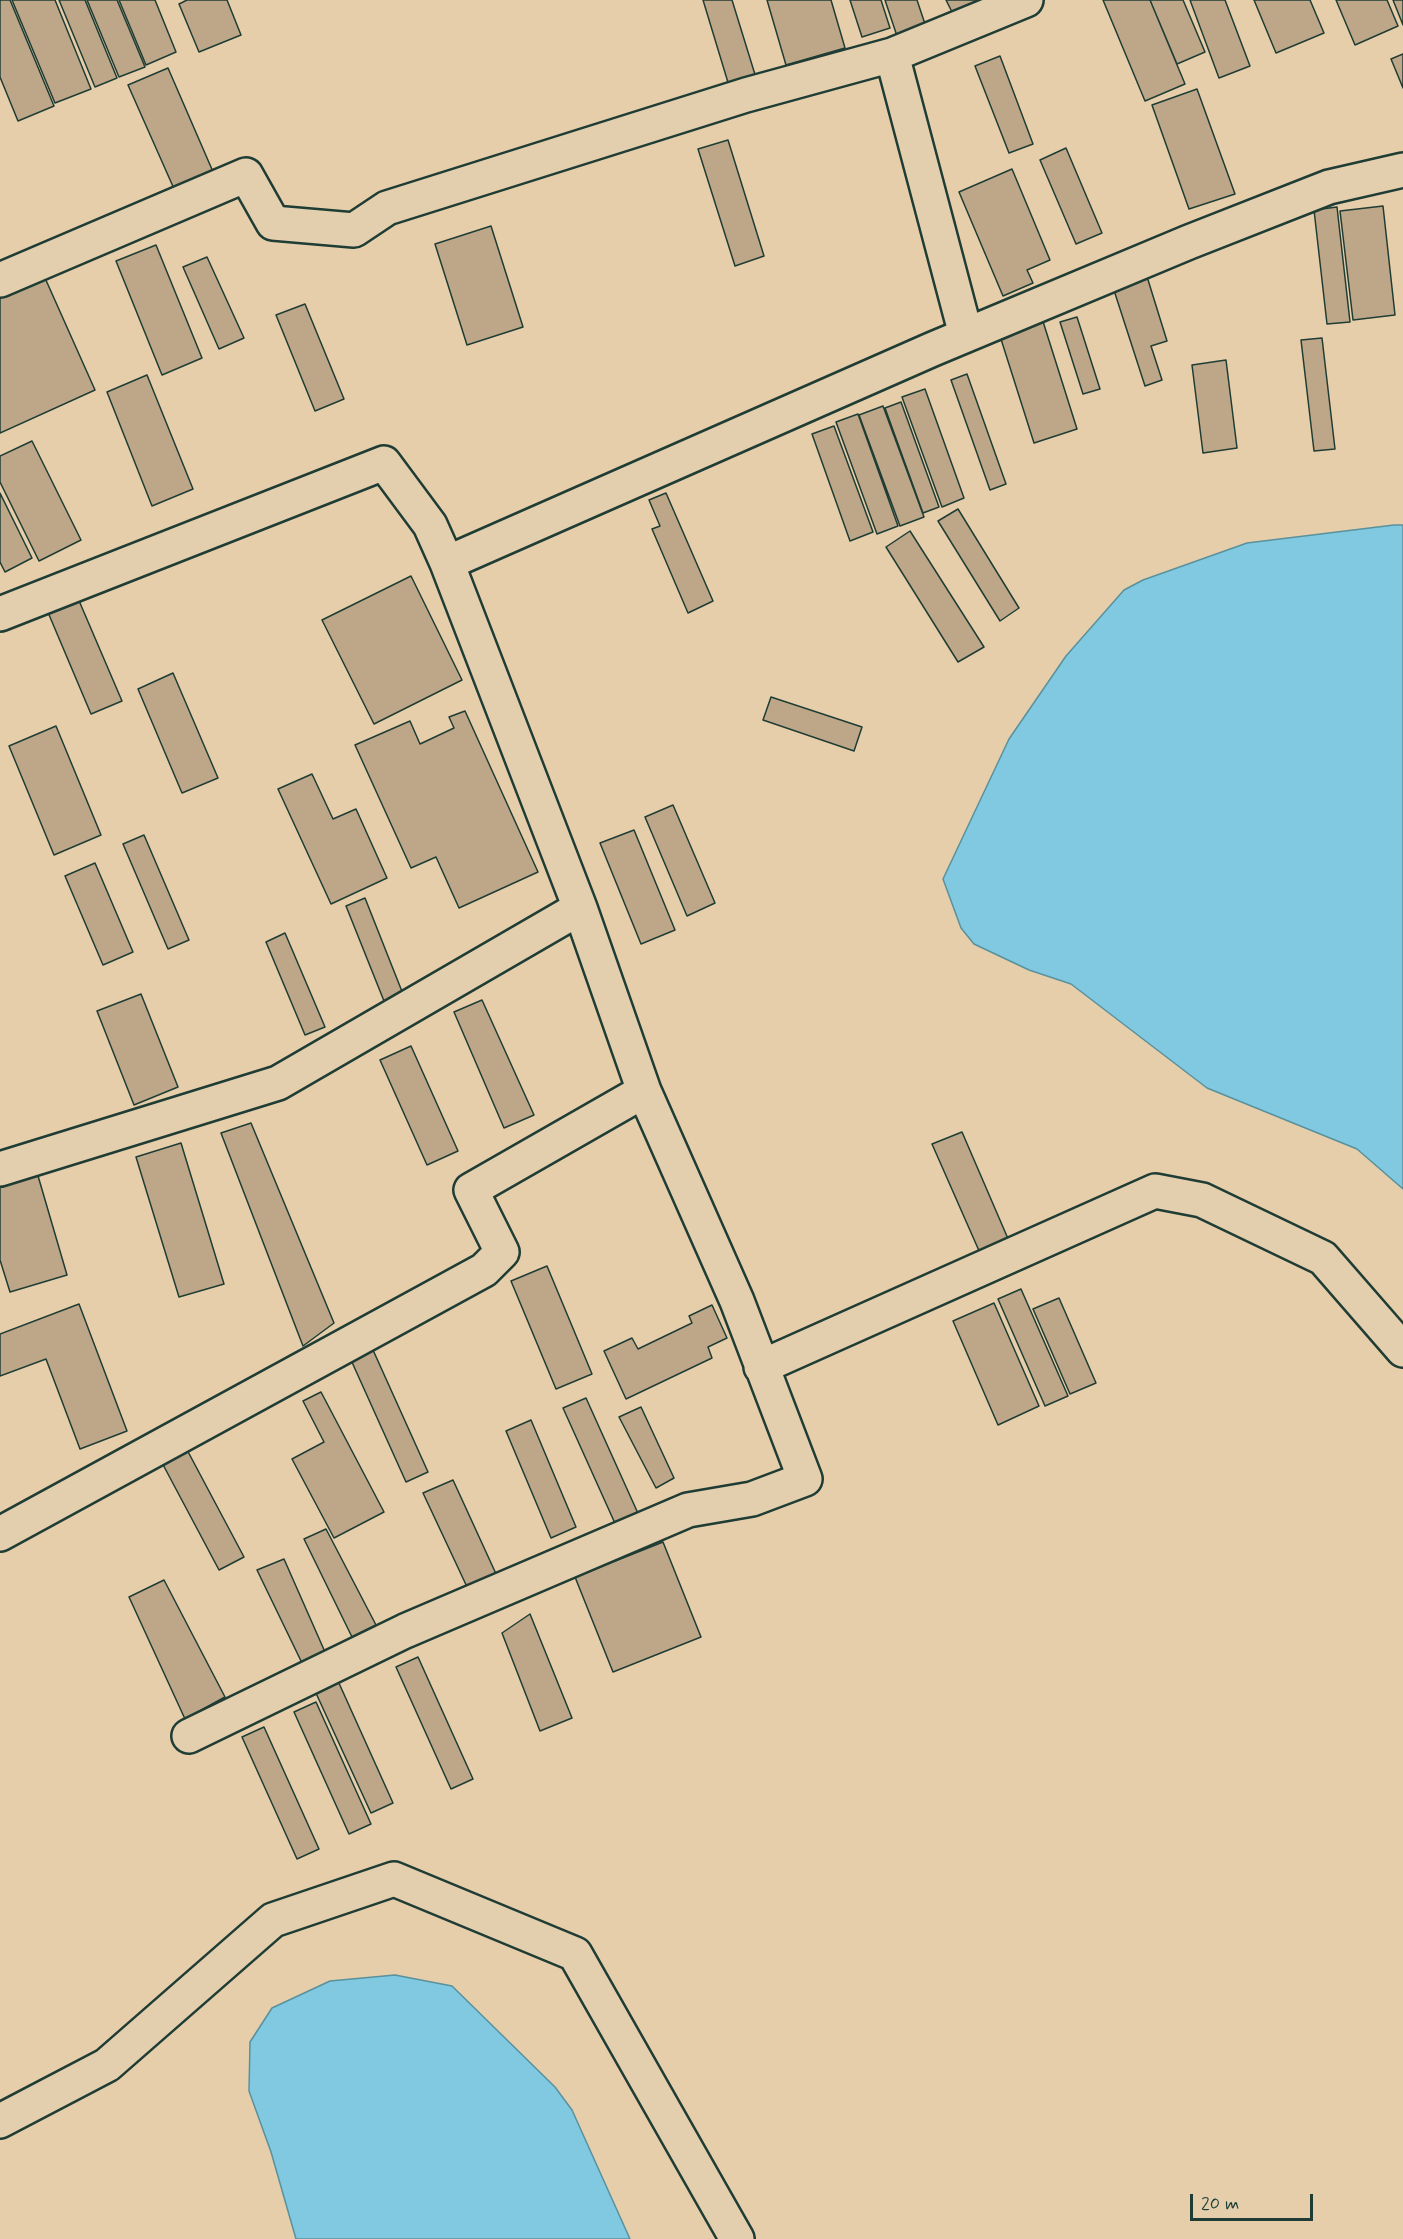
<!DOCTYPE html>
<style>
body{margin:0}
#map{position:relative;width:1403px;height:2239px;overflow:hidden;background:#e7ceab;font-family:Mynerve,sans-serif}
canvas{display:block}
.scale{position:absolute;left:1190px;top:2194px;width:123px;height:27px;box-sizing:border-box;border:3px solid #1f3d34;border-top:0;padding-left:8px;font-size:18px;line-height:21px;white-space:nowrap;color:#1f3d34;-webkit-text-stroke:4px #e3cead;paint-order:stroke}
</style>
<div id="map">
<canvas width="1403" height="2239"></canvas>
<div class="scale">20 m</div>
</div>
<script>
const c = document.querySelector('canvas').getContext('2d');
c.lineJoin = 'round';
function fillPath(path, color) { c.fillStyle = color; c.fill(path, 'evenodd'); }
function strokePath(path, color, width, dash) { c.strokeStyle = color; c.lineWidth = width; c.lineCap = dash ? 'butt' : 'round'; c.setLineDash(dash || []); c.stroke(path); }
const water = new Path2D(`
 M1394,525H1403V1189L1357,1149L1207,1088L1071,984L1029,970L974,944L961,928L943,879L1009,739L1066,656L1124,590L1143,580L1247,543Z
 M395,1975L452,1986L555,2087L572,2110L630,2239H296L271,2152L249,2091L250,2042L272,2008L330,1981Z`);
const building = new Path2D(`
 M0,0H10L54,106L18,121L0,77Z
 M12,0H55L91,89L55,103Z
 M59,0H85L117,78L95,87Z
 M87,0H117L145,67L119,77Z
 M119,0H155L176,52L146,65Z
 M187,0H227L241,35L199,52L179,4Z
 M703,0H732L757,81L730,89Z
 M767,0H831L845,48L786,65Z
 M850,0H881L890,28L862,37Z
 M885,0H917L928,33L899,42Z
 M946,0H984L954,16Z
 M1103,0H1150L1185,84L1145,101Z
 M1150,0H1183L1205,52L1177,64Z
 M1190,0H1225L1250,66L1219,78Z
 M1254,0H1310L1324,33L1276,53Z
 M1336,0H1387L1398,26L1355,45Z
 M1393,0H1403V25Z
 M1403,54V88L1391,59Z
 M1000,56L1033,144L1009,153L975,66Z
 M168,68L214,174L175,191L128,85Z
 M1197,89L1235,194L1189,209L1152,105Z
 M728,140L764,256L735,266L698,149Z
 M1066,148L1102,233L1076,244L1040,160Z
 M1012,169L1050,260L1027,270L1033,283L1003,296L959,192Z
 M1383,206L1395,315L1353,320L1340,211Z
 M1337,207L1350,322L1327,324L1314,210Z
 M491,226L523,327L467,345L435,244Z
 M156,245L202,358L162,375L116,261Z
 M207,257L244,338L219,349L183,267Z
 M1144,267L1167,341L1151,346L1162,380L1145,386L1110,278Z
 M45,278L95,390L0,433V298Z
 M305,304L344,399L315,411L276,315Z
 M1040,312L1077,429L1034,443L1000,336Z
 M1077,317L1100,389L1083,394L1060,322Z
 M1322,338L1335,449L1314,451L1301,340Z
 M1226,360L1237,448L1203,453L1192,365Z
 M967,374L1006,484L990,490L951,380Z
 M147,375L193,489L152,506L107,392Z
 M925,389L964,498L942,507L902,397Z
 M901,402L939,507L923,513L885,408Z
 M883,406L924,517L900,526L859,415Z
 M858,414L898,526L877,534L836,422Z
 M834,426L873,532L850,541L812,434Z
 M32,441L81,540L39,561L0,482V456Z
 M0,493L32,558L5,572L0,562Z
 M666,493L713,601L688,613L652,529L660,526L649,500Z
 M958,509L1019,608L1000,621L938,521Z
 M910,531L984,647L958,662L886,547Z
 M411,576L462,680L374,724L322,620Z
 M77,596L122,701L91,714L47,610Z
 M173,673L218,778L182,793L138,689Z
 M771,697L862,727L854,751L763,720Z
 M465,711L538,872L459,908L436,857L411,868L355,745L410,721L420,744L454,728L449,717Z
 M56,726L101,835L54,855L9,746Z
 M312,774L333,819L356,809L387,878L331,904L278,789Z
 M673,805L715,903L687,916L645,817Z
 M634,830L675,930L641,944L600,843Z
 M144,835L189,940L168,949L123,844Z
 M95,863L133,952L103,965L65,876Z
 M365,898L403,994L384,1001L346,906Z
 M285,933L325,1027L305,1035L266,942Z
 M141,994L178,1087L134,1105L97,1011Z
 M482,1000L534,1115L504,1128L454,1012Z
 M411,1046L458,1151L427,1165L380,1060Z
 M251,1123L334,1323L303,1346L221,1133Z
 M962,1132L1009,1241L980,1253L932,1144Z
 M181,1143L224,1284L179,1297L136,1157Z
 M36,1169L67,1275L10,1292L0,1260V1180Z
 M547,1266L592,1374L556,1389L511,1281Z
 M1021,1289L1068,1396L1045,1406L998,1299Z
 M1059,1298L1096,1383L1070,1394L1033,1309Z
 M994,1303L1039,1406L998,1425L953,1321Z
 M79,1304L127,1431L80,1449L46,1359L0,1376V1334Z
 M712,1305L727,1338L708,1347L712,1358L626,1399L604,1351L632,1338L638,1349L692,1323L689,1316Z
 M373,1350L428,1472L406,1482L351,1360Z
 M321,1392L384,1512L334,1538L292,1459L324,1442L303,1401Z
 M586,1398L641,1520L618,1530L563,1408Z
 M641,1407L674,1478L656,1488L619,1417Z
 M531,1420L576,1527L551,1538L506,1431Z
 M185,1446L244,1557L219,1570L160,1459Z
 M453,1480L497,1576L468,1589L423,1493Z
 M326,1529L376,1625L352,1637L304,1539Z
 M663,1542L701,1637L613,1672L575,1577Z
 M284,1559L325,1652L302,1663L257,1570Z
 M164,1580L225,1697L185,1719L129,1597Z
 M530,1614L572,1718L540,1731L502,1633Z
 M418,1657L473,1779L451,1789L396,1667Z
 M338,1681L393,1803L371,1813L315,1691Z
 M316,1702L371,1824L349,1834L294,1712Z
 M264,1727L319,1849L297,1859L242,1737Z`);
const minor = new Path2D(`
 M892,55L966,335
 M0,280L246,175L273,223L354,230L387,208L746,95L892,55L1026,0
 M447,563L933,349L1189,242L1329,187L1403,170
 M0,614L384,463L430,525L447,563L580,908L644,1091L737,1301L805,1479L752,1499L688,1510L405,1631L189,1736
 M0,1169L278,1083L580,908
 M761,1367L1155,1191L1202,1200L1323,1258L1403,1350
 M0,1534L484,1270L502,1252L471,1190L644,1091
 M0,2121L107,2065L273,1920L394,1879L575,1954L737,2239`);
fillPath(water, '#80c9e1');
strokePath(water, '#59919c', 1.5);
fillPath(building, '#bea788');
strokePath(building, '#1f3d34', 1.5);
strokePath(minor, '#1f3d34', 38);
strokePath(minor, '#e3cead', 33);
</script>
